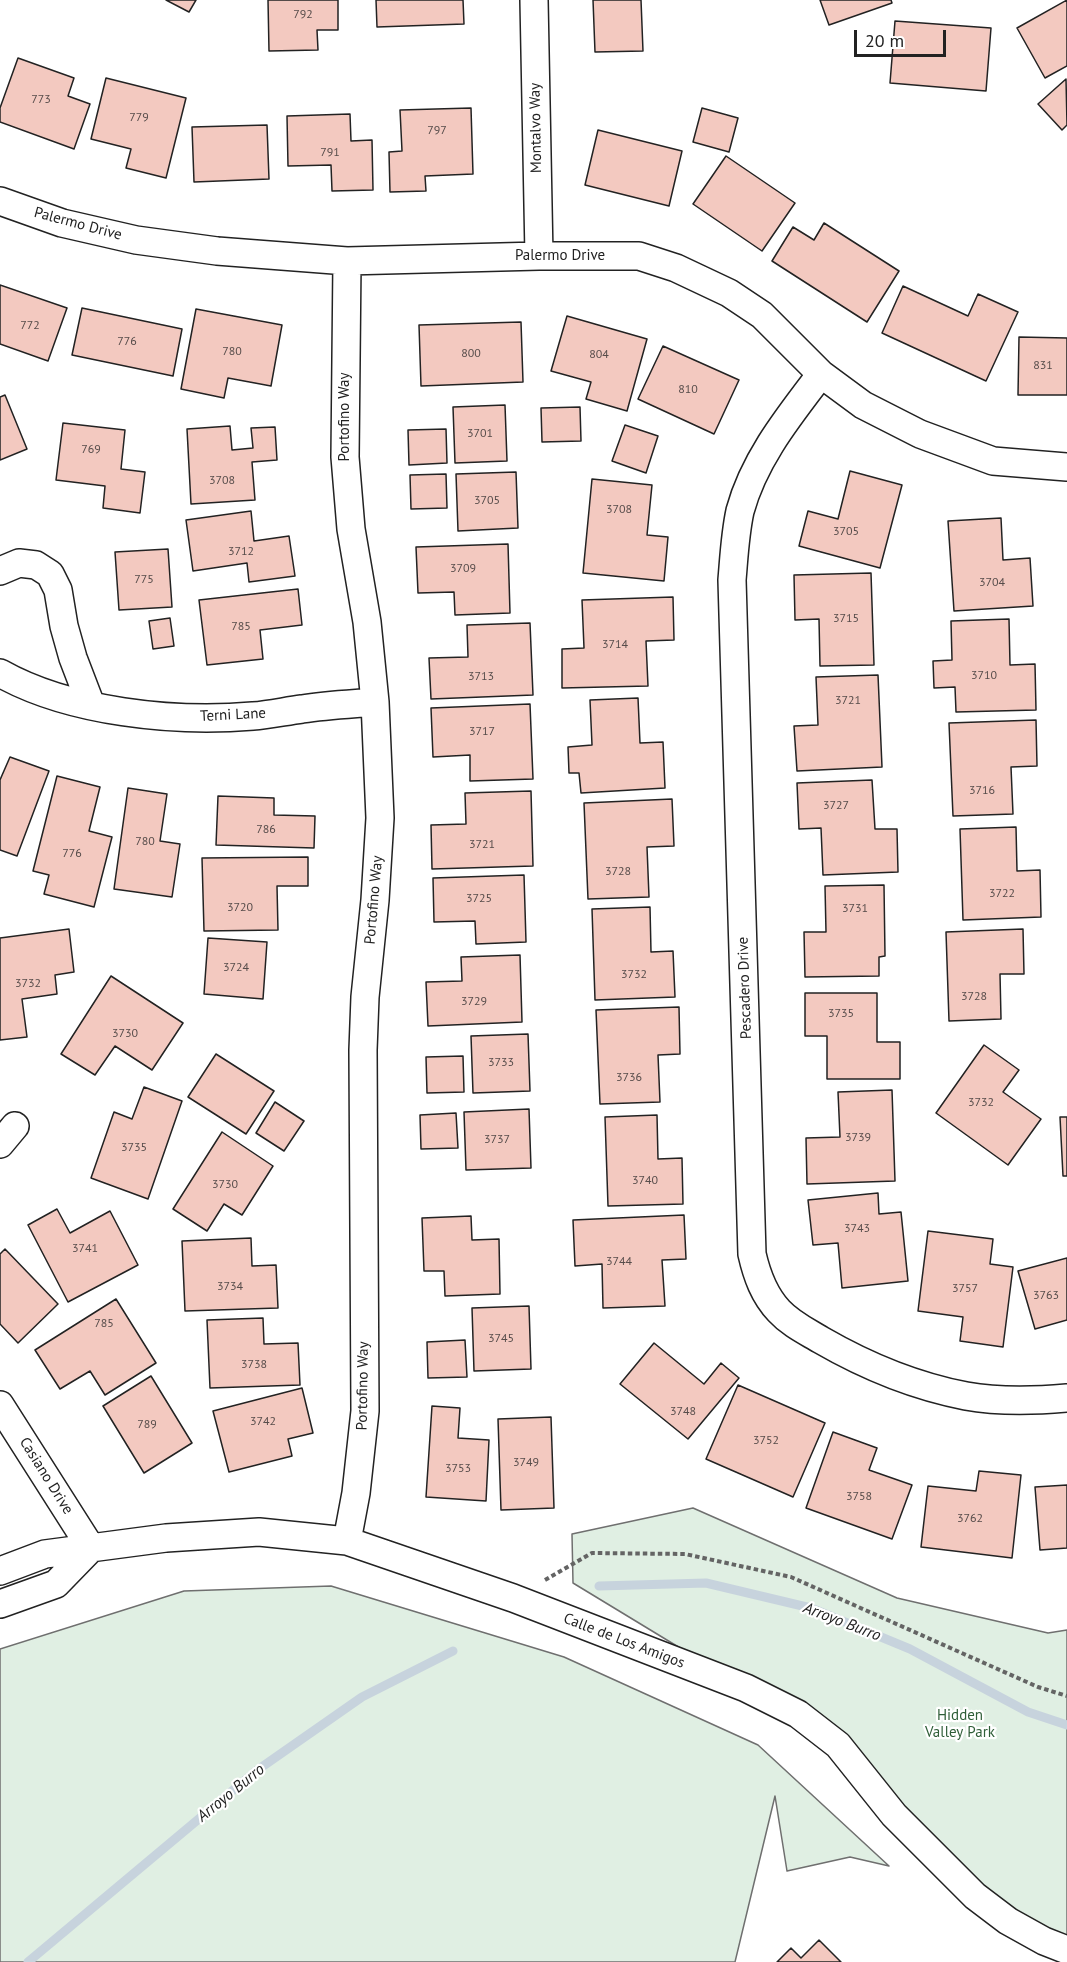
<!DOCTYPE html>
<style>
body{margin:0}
#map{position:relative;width:1067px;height:1962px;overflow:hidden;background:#fff;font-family:"PT Sans",sans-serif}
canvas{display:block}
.scale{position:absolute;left:854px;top:30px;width:92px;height:27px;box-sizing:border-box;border:3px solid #222;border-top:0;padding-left:8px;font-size:18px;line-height:21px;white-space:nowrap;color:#222;-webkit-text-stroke:4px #fff;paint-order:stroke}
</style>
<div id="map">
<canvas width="1067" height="1962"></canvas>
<div class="scale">20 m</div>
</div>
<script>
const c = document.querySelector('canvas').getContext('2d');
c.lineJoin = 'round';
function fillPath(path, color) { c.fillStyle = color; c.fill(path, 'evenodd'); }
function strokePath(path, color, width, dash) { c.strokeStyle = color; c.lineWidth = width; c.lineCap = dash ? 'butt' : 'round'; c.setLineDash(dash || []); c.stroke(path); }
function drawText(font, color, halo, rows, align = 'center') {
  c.font = font + ' "PT Sans",sans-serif'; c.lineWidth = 4.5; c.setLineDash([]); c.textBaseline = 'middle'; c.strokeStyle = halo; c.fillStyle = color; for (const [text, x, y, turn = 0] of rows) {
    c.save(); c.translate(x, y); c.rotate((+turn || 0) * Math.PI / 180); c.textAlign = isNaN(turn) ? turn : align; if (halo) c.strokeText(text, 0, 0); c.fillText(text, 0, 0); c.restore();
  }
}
const green = new Path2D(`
 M693,1508L897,1598L1048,1633L1067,1630V1950L1008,1921L837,1746L746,1688L573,1583L572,1534Z
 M331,1586L564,1657L758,1745L889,1866L850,1857L787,1871L775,1796L735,1962H0V1649L184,1591Z`);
const stream = new Path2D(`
 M599,1586L706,1583L811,1608L910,1649L1028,1712L1067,1725
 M28,1962L256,1771L362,1697L453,1651`);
const building = new Path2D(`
 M166,0H196L189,12Z
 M268,0H338V30H317L318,50L269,51Z
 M376,0H463L464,24L377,27Z
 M593,0H641L643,51L595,52Z
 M820,0H891L892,3L829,25Z
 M1067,0V66L1045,78L1017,28Z
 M895,21L991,28L986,91L890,83Z
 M18,58L74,78L68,96L90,104L74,149L0,122V108Z
 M106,78L186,98L166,178L126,168L131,149L91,139Z
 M1066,79L1067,125L1062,130L1038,104Z
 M471,108L473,174L425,176L426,191L390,192L389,152L402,151L400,110Z
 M702,108L738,118L729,152L693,142Z
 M350,114L351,141L372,140L373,190L332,191L331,165L288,166L287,116Z
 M267,125L269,179L194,182L192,127Z
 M598,130L682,151L669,206L585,185Z
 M726,156L795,203L762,251L693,204Z
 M824,223L899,271L867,322L772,261L793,227L814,240Z
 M0,285L67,308L48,361L0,344Z
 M903,286L968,316L978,294L1018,312L986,381L882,333Z
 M82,308L182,329L173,376L72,355Z
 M196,309L282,325L271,386L228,378L224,398L181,389Z
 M567,316L647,339L627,411L586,399L591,382L551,371Z
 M521,322L523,382L421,386L419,325Z
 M1019,337L1067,338V395H1018Z
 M663,346L739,380L714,434L638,399Z
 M5,395L27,449L0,460V397Z
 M505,405L507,461L455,463L453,407Z
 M580,407L581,441L542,442L541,408Z
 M63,423L125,430L121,469L145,472L140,513L103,508L105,486L56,480Z
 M625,425L658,436L646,473L612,461Z
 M230,426L232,450L253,448L251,428L275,427L277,460L252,462L255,500L191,504L187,429Z
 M446,429L447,463L409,465L408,430Z
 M850,471L902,485L880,568L799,546L808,511L838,519Z
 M516,472L518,528L458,531L456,474Z
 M446,474L447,508L411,509L410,475Z
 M592,479L652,485L647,535L668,537L664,581L583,573Z
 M251,511L254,541L289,536L295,576L249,582L247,563L193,571L186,520Z
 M1001,518L1003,560L1030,558L1033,606L954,611L948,521Z
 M508,544L510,613L455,615L454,592L418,593L416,547Z
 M168,549L172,607L119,610L115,552Z
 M871,573L874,665L820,666L819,619L795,620L794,575Z
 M298,589L302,625L260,630L263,659L207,665L199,600Z
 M673,597L674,640L646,641L648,686L562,688V649L584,648L582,600Z
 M170,618L174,646L153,649L149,621Z
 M1009,619L1010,665L1035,664L1036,710L956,712L955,687L934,688L933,661L952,660L951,621Z
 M530,623L533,695L431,699L429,658L468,657L467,625Z
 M878,675L882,767L797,771L794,726L818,725L816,677Z
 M638,698L640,743L663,742L665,788L581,793L579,773H569L568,747L592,745L590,700Z
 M530,704L533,779L470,781V755L433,757L431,708Z
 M1036,720L1037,766L1011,767L1013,814L953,816L949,723Z
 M10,757L49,771L17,856L0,850V780Z
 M57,776L100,787L89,831L112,837L94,907L44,894L49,875L33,871Z
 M872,780L875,829H897L898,872L823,875L821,828L799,829L797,783Z
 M128,788L167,794L160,841L180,844L172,897L114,889Z
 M531,791L533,866L432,869L431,825L466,824L465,793Z
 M218,796L274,798V815L315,816L314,848L216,845Z
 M672,799L674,846L647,847L649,897L588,899L584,803Z
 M1016,827L1017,871L1040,870L1041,917L963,920L960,829Z
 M308,857V886H277L278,930L204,931L202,858Z
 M524,875L526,942L476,944L475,921L434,922L433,878Z
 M884,885L885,956L879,957V976L805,977L804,932H826L825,886Z
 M650,907L651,952L673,951L675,997L595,1000L592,909Z
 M69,929L74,972L55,975L57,994L22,999L27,1037L0,1040V938Z
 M1023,929L1024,974H1000L1001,1019L949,1021L946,932Z
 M208,938L267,942L263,999L204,994Z
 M520,955L522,1022L428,1026L426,982L462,981L461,957Z
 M111,976L183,1023L152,1070L115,1046L95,1075L61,1054Z
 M805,993H877V1042H900V1079H827V1036H805Z
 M679,1007L680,1054L658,1055L660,1102L600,1104L596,1010Z
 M528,1034L530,1091L473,1093L471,1036Z
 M984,1045L1019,1070L1003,1092L1041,1119L1008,1165L936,1113Z
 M216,1054L274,1091L246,1134L188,1097Z
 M463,1056L464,1092L427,1093L426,1057Z
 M144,1087L182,1101L148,1199L91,1178L114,1112L132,1119Z
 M892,1090L895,1181L807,1184L806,1138L840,1137L838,1092Z
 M275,1102L304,1121L284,1151L256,1133Z
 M529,1109L531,1168L466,1170L464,1112Z
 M456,1113L458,1148L421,1149L420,1115Z
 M657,1115L658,1159L682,1158L683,1204L608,1206L605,1117Z
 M1060,1117H1067V1176H1063Z
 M222,1132L273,1166L242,1215L224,1204L207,1231L173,1209Z
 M878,1193L879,1214L901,1212L908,1281L842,1288L838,1243L813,1245L808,1200Z
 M57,1209L70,1233L110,1211L138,1265L68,1302L28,1225Z
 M684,1215L686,1259L662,1260L665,1306L603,1308L602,1264L575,1266L573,1220Z
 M471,1216L472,1240L499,1239L500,1294L445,1296L444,1271H424L422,1218Z
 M928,1231L993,1239L990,1264L1013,1267L1003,1347L960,1341L963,1317L918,1311Z
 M251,1238L252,1266L276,1265L278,1308L185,1311L182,1241Z
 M5,1249L58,1304L18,1343L0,1324V1254Z
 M1067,1258V1320L1035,1329L1018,1271Z
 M116,1299L156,1363L105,1395L90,1371L60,1389L35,1350Z
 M529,1306L531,1369L474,1371L472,1308Z
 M263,1318L264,1344L298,1343L300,1385L210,1388L207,1320Z
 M465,1340L467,1377L428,1378L427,1342Z
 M654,1343L704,1384L721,1363L739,1378L688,1439L620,1384Z
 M151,1376L192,1443L144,1473L103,1406Z
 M738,1385L825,1423L793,1497L706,1459Z
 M302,1388L313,1433L288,1439L292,1456L229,1472L213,1411Z
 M432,1406L460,1408L458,1438L489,1440L486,1501L426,1497Z
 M551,1417L554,1508L501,1510L498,1419Z
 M833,1432L877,1448L869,1470L912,1485L892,1539L806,1508Z
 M979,1471L1021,1475L1012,1558L921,1547L928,1486L976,1491Z
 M1067,1485V1548L1040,1550L1035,1487Z
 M819,1940L841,1962H777L791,1948L801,1958Z`);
const path = new Path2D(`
 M545,1580L592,1553L685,1554L791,1577L1038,1687L1067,1696`);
const street = new Path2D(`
 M534,0L539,256
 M0,201L62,223L136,240L217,251L347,261L539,256H639L676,268L729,293L762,315L821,374L863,405L920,434L993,461L1067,467
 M347,261L345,457L351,529L367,622L375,702L380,818L375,900L365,997L363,1050L365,1411L356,1493L347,1541
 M821,374C789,416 754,459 740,511C735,534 734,557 732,580L752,1254C757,1276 764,1295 779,1311C791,1324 806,1331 821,1340C866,1366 914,1386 966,1396C999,1402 1034,1401 1067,1398
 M0,571L19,563L36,565L50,574L58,590L64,626L73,658L91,705
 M0,673C69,712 175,723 253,716C269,715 286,711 302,709C326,705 351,704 375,702
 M0,1144L15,1126
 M0,1405L91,1548
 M0,1571L45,1554L166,1538L259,1532L347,1541L513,1598L746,1688L798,1714L838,1745L894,1815L975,1896L1008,1921L1044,1941L1067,1950
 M0,1604L56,1584L91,1548`);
const numberNames = [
 ["792",303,15],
 ["773",41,100],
 ["779",139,118],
 ["797",437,131],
 ["791",330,153],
 ["772",30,326],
 ["776",127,342],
 ["780",232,352],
 ["800",471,354],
 ["804",599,355],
 ["831",1043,366],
 ["810",688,390],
 ["3701",480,434],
 ["769",91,450],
 ["3708",222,481],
 ["3705",487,501],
 ["3708",619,510],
 ["3705",846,532],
 ["3712",241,552],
 ["3709",463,569],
 ["775",144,580],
 ["3704",992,583],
 ["3715",846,619],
 ["785",241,627],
 ["3714",615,645],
 ["3710",984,676],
 ["3713",481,677],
 ["3721",848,701],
 ["3717",482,732],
 ["3716",982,791],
 ["3727",836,806],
 ["786",266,830],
 ["780",145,842],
 ["3721",482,845],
 ["776",72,854],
 ["3728",618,872],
 ["3722",1002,894],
 ["3725",479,899],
 ["3720",240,908],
 ["3731",855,909],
 ["3724",236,968],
 ["3732",634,975],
 ["3732",28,984],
 ["3728",974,997],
 ["3729",474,1002],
 ["3735",841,1014],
 ["3730",125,1034],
 ["3733",501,1063],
 ["3736",629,1078],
 ["3732",981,1103],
 ["3739",858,1138],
 ["3737",497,1140],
 ["3735",134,1148],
 ["3740",645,1181],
 ["3730",225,1185],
 ["3743",857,1229],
 ["3741",85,1249],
 ["3744",619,1262],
 ["3734",230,1287],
 ["3757",965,1289],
 ["3763",1046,1296],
 ["785",104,1324],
 ["3745",501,1339],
 ["3738",254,1365],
 ["3748",683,1412],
 ["3742",263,1422],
 ["789",147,1425],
 ["3752",766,1441],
 ["3749",526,1463],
 ["3753",458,1469],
 ["3758",859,1497],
 ["3762",970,1519]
];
const streetNames = [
 ["Montalvo Way",536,128,-91],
 ["Palermo Drive",78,224,15],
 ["Palermo Drive",560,256],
 ["Portofino Way",345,417,-90],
 ["Terni Lane",233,715,-3],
 ["Portofino Way",374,900,-85],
 ["Pescadero Drive",745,988,-92],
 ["Portofino Way",363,1386,-89],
 ["Casiano Drive",46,1476,58],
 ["Calle de Los Amigos",624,1641,21]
];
const parkNames = [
 ["Hidden",960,1716],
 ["Valley Park",960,1733]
];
const waterNames = [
 ["Arroyo Burro",842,1622,21],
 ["Arroyo Burro",231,1793,-39]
];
fillPath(green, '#e0efe3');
strokePath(green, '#6f6f6f', 1.5);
strokePath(stream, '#c7d3dd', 9);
fillPath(building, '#f3c9c0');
strokePath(building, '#222', 1.5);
strokePath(street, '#222', 30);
strokePath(path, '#646464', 4, [4.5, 3]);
strokePath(street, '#fff', 27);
drawText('12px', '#564c4a', null, numberNames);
drawText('15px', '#222', '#fff', streetNames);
drawText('15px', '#2f5e38', '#fff', parkNames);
drawText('italic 16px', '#222', '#fff', waterNames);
</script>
